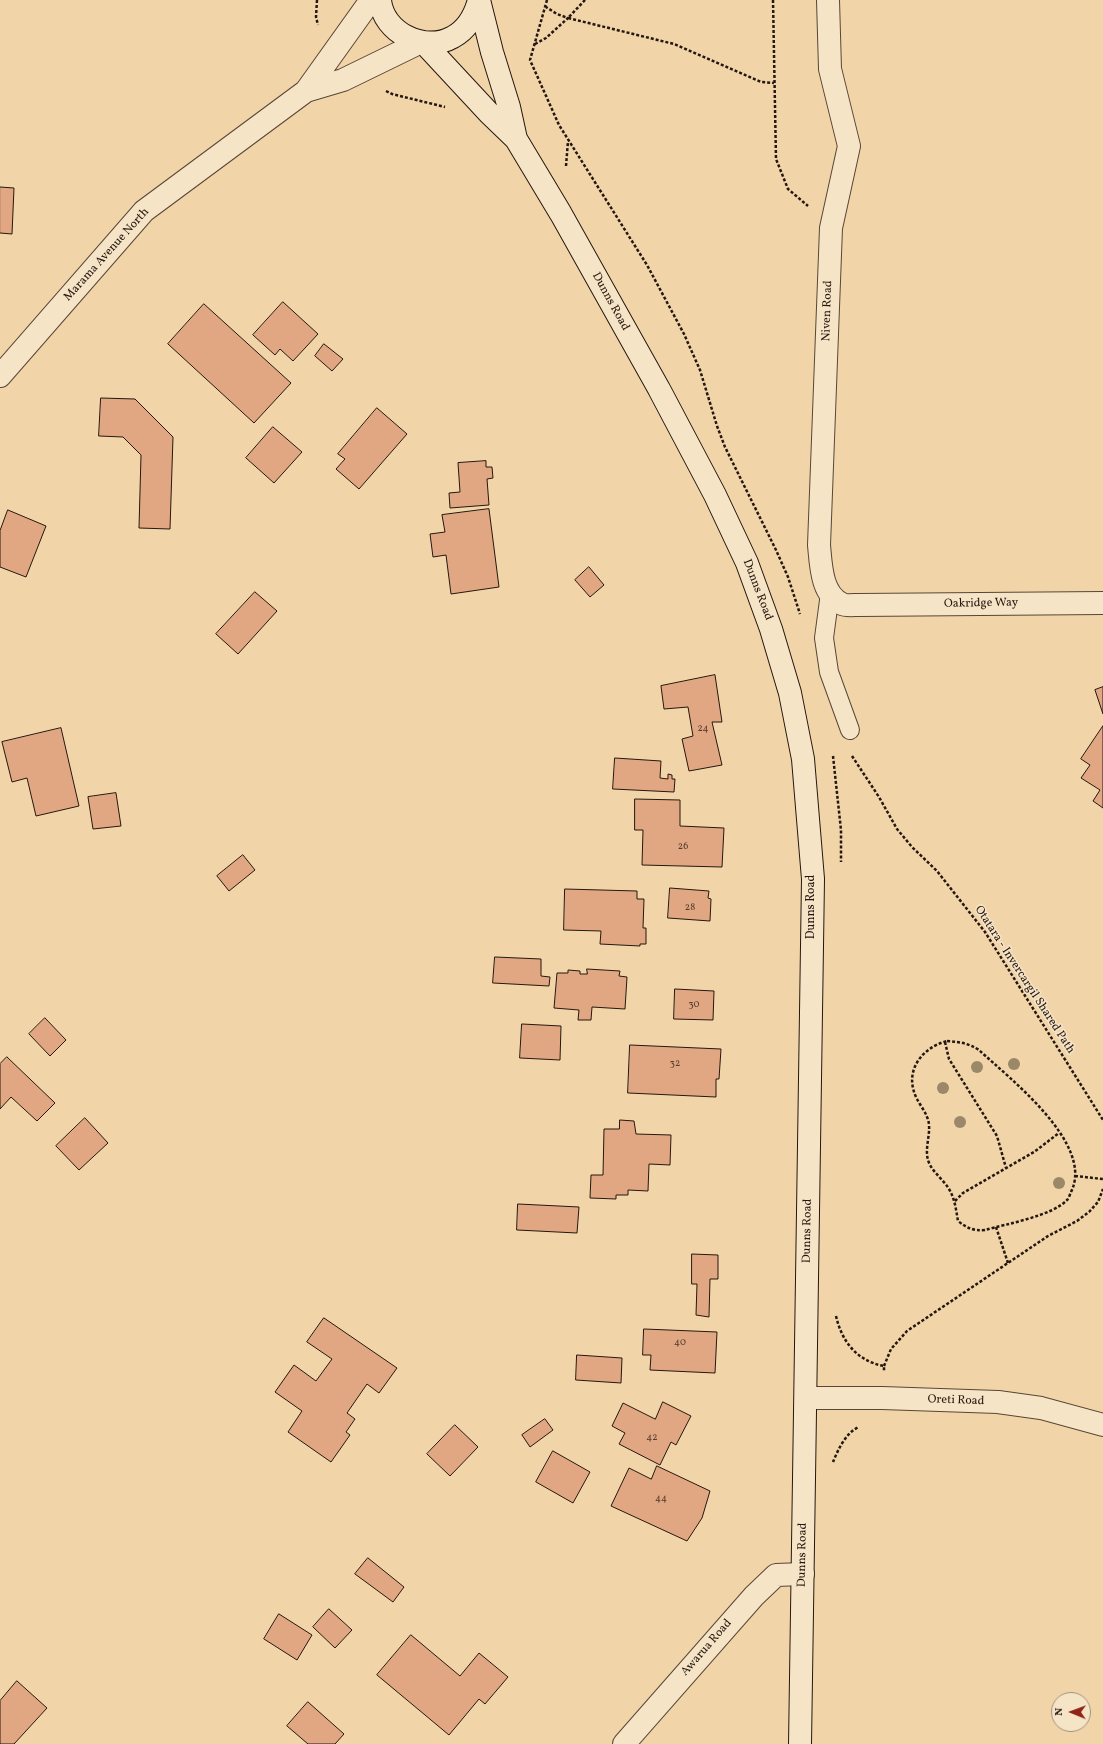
<!DOCTYPE html>
<style>
body{margin:0}
#map{position:relative;width:1103px;height:1744px;overflow:hidden;background:#f1d5a9;font-family:Vollkorn,serif}
canvas{display:block}
.north{position:absolute;left:1051px;top:1692px;width:40px;height:40px;box-sizing:border-box;background:#f6e4c7;border:1px solid #a2927d;border-radius:50%;rotate:271deg;font-size:11px;font-weight:700;line-height:16px;text-align:center;color:#25170f}
.north::after{content:'';display:block;margin:auto;width:14px;height:18px;background:#8f2418;clip-path:polygon(50% 0,100% 100%,50% 72%,0 100%)}
</style>
<div id="map">
<canvas width="1103" height="1744"></canvas>
<div class="north">N</div>
</div>
<script>
const c = document.querySelector('canvas').getContext('2d');
c.lineJoin = 'round';
function fillPath(path, color) { c.fillStyle = color; c.fill(path, 'evenodd'); }
function strokePath(path, color, width, dash) { c.strokeStyle = color; c.lineWidth = width; c.lineCap = dash ? 'butt' : 'round'; c.setLineDash(dash || []); c.stroke(path); }
function drawText(font, color, halo, rows, align = 'center') {
  c.font = font + ' Vollkorn,serif'; c.lineWidth = 3; c.setLineDash([]); c.textBaseline = 'middle'; c.strokeStyle = halo; c.fillStyle = color; for (const [text, x, y, turn = 0] of rows) {
    c.save(); c.translate(x, y); c.rotate((+turn || 0) * Math.PI / 180); c.textAlign = isNaN(turn) ? turn : align; if (halo) c.strokeText(text, 0, 0); c.fillText(text, 0, 0); c.restore();
  }
}
const building = new Path2D(`
 M0,187L14,188L12,234L0,233Z
 M283,302L318,334L293,361L280,349L275,355L253,335Z
 M204,304L291,383L254,423L168,344Z
 M324,344L343,359L332,371L315,356Z
 M101,398L135,399L173,437L170,529L139,528L141,455L123,437L99,436Z
 M377,408L407,434L359,489L336,469L345,459L338,454Z
 M273,427L302,452L274,483L246,458Z
 M486,461V467H492L493,478L487,479L489,505L450,508L449,493L460,492L458,463Z
 M489,509L499,587L451,594L446,555L433,557L430,534L445,532L442,515Z
 M8,510L46,526L26,577L0,567V531Z
 M589,567L604,585L590,597L575,580Z
 M255,592L277,611L238,654L216,634Z
 M715,675L722,722H712L722,765L689,771L682,739L693,736L688,707L664,709L661,686Z
 M1103,687V714L1095,690Z
 M1103,726V808L1093,801L1100,790L1081,778L1090,765L1081,759Z
 M61,728L79,806L36,816L27,778L12,782L2,742Z
 M615,758L661,761L660,778L668,779V774L672,775V779H675L674,792L613,789Z
 M116,793L121,826L93,829L88,797Z
 M635,799L680,800V826L724,828L722,867L642,865L643,830H635Z
 M243,855L255,870L229,891L217,876Z
 M670,888L709,891L708,898L711,899L710,921L668,918Z
 M565,889L637,891V899H644L643,928H646V944H640V946L600,944L601,931L564,930Z
 M495,957L541,959V976L550,977L549,986L493,983Z
 M587,969L620,971L619,976L627,977L625,1009L592,1007L591,1020H578L579,1010L554,1008L557,973H568V970L580,971V974H587Z
 M675,989L714,991L713,1020L674,1019Z
 M45,1018L66,1040L50,1056L29,1034Z
 M522,1024L561,1026L560,1060L520,1058Z
 M630,1045L721,1049L719,1079H716V1097L628,1093Z
 M7,1057L55,1103L37,1121L11,1097L0,1109V1064Z
 M85,1118L108,1143L79,1170L56,1146Z
 M620,1120L634,1121L636,1134L671,1135L670,1165L649,1164L648,1191L628,1190V1195H616V1199L590,1198L591,1175H603L604,1129H619Z
 M518,1204L579,1207L577,1233L517,1230Z
 M692,1254L718,1255V1279H710L709,1317L696,1315L697,1284H692Z
 M324,1318L397,1368L379,1393L367,1384L347,1413L355,1419L346,1432L350,1435L331,1462L288,1432L302,1411L275,1392L294,1365L316,1381L332,1359L307,1342Z
 M644,1329L717,1332L715,1373L650,1370L651,1355H643Z
 M577,1355L622,1358L621,1383L576,1380Z
 M663,1402L691,1416L676,1445L671,1442L660,1465L619,1444L625,1433L612,1426L623,1403L655,1419Z
 M545,1419L553,1430L530,1447L522,1435Z
 M455,1425L478,1447L450,1476L427,1454Z
 M553,1451L590,1472L573,1503L536,1482Z
 M657,1466L710,1491L702,1518L687,1541L611,1506L629,1468L651,1479Z
 M368,1558L404,1587L393,1602L355,1574Z
 M329,1609L352,1630L335,1648L313,1627Z
 M279,1614L312,1635L297,1660L264,1639Z
 M411,1635L460,1676L479,1653L508,1677L485,1704L479,1699L449,1735L377,1675Z
 M17,1681L47,1708L14,1744H0V1701Z
 M308,1702L344,1734L335,1744H308L287,1726Z`);
const path = new Path2D(`
 M317,0L316,17L318,25
 M547,0L530,60L559,125L647,265L684,334L700,370L717,426L725,447L776,550L788,577L800,614
 M585,0L568,18L674,44L761,82L774,83
 M773,0L776,159L788,189L808,206
 M535,44L546,38L568,18L557,14L546,7
 M386,91L392,94L445,107
 M566,166L568,141
 M833,756L841,830V862
 M852,756L879,797L897,829L912,847L937,871L985,932L1103,1120
 M947,1041C960,1042 968,1043 979,1050C1010,1079 1095,1144 1071,1192C1070,1194 1069,1198 1067,1200C1052,1216 1006,1224 985,1230C973,1231 967,1228 958,1221C956,1210 955,1199 949,1189C943,1179 931,1171 928,1160C924,1146 933,1130 927,1117C925,1111 920,1105 917,1099C903,1072 921,1048 947,1041Z
 M945,1042L949,1059L997,1136L1006,1168
 M1075,1176L1103,1179
 M955,1201L963,1193L1034,1152L1059,1133
 M996,1227L1008,1263
 M836,1316C842,1342 857,1361 884,1366V1371
 M884,1366L891,1349L907,1331L1048,1236L1077,1221L1089,1212L1098,1202L1103,1189
 M833,1462C838,1450 846,1432 859,1427`);
const lane = new Path2D(`
 M830,593L824,638L829,672L850,730`);
const street = new Path2D(`
 M828,0L830,69L849,146L831,228L819,545C821,565 821,594 842,604C846,606 854,605 858,605L1103,603
 M306,91L371,0
 M0,376L144,211L306,91L343,80L421,42
 M806,1398H882L998,1402L1041,1408L1103,1425
 M624,1744L754,1596L776,1575L803,1574`);
const secondary = new Path2D(`
 M380,0C383,33 425,53 453,37C468,29 475,15 479,0
 M479,0L492,52L509,107L516,139
 M423,42L489,113L516,139L561,214L659,389L715,495L747,563L771,629L790,693L803,759L813,879L800,1744`);
const trees = [
 [1014,1064],
 [977,1067],
 [943,1088],
 [960,1122],
 [1059,1183]
];
const numberNames = [
 ["24",703,729],
 ["26",683,847],
 ["28",690,908],
 ["30",694,1005],
 ["32",675,1064],
 ["40",680,1343],
 ["42",652,1438],
 ["44",661,1499]
];
const streetNames = [
 ["Marama Avenue North",107,255,-48],
 ["Dunns Road",610,302,61],
 ["Niven Road",828,311,-88],
 ["Dunns Road",757,590,69],
 ["Oakridge Way",981,604,-1],
 ["Dunns Road",812,907,-90],
 ["Otatara - Invercargil Shared Path",1024,980,57],
 ["Dunns Road",808,1231,-89],
 ["Oreti Road",956,1401,2],
 ["Dunns Road",803,1555,-89],
 ["Awarua Road",707,1648,-49]
];
fillPath(building, '#e1a782');
strokePath(building, '#25170f', 1);
strokePath(lane, '#584636', 20);
strokePath(street, '#584636', 24);
strokePath(secondary, '#25170f', 24);
strokePath(path, '#25170f', 2.5, [3, 2]);
strokePath(lane, '#f6e4c7', 18);
strokePath(street, '#f6e4c7', 22);
strokePath(secondary, '#f6e4c7', 22);
c.fillStyle = '#9a8868';
for (const [x, y] of trees) { c.beginPath(); c.arc(x, y, 6, 0, 2 * Math.PI); c.fill(); }
drawText('10px', '#543b2c', null, numberNames);
drawText('12px', '#25170f', '#f6e4c7', streetNames);
</script>
